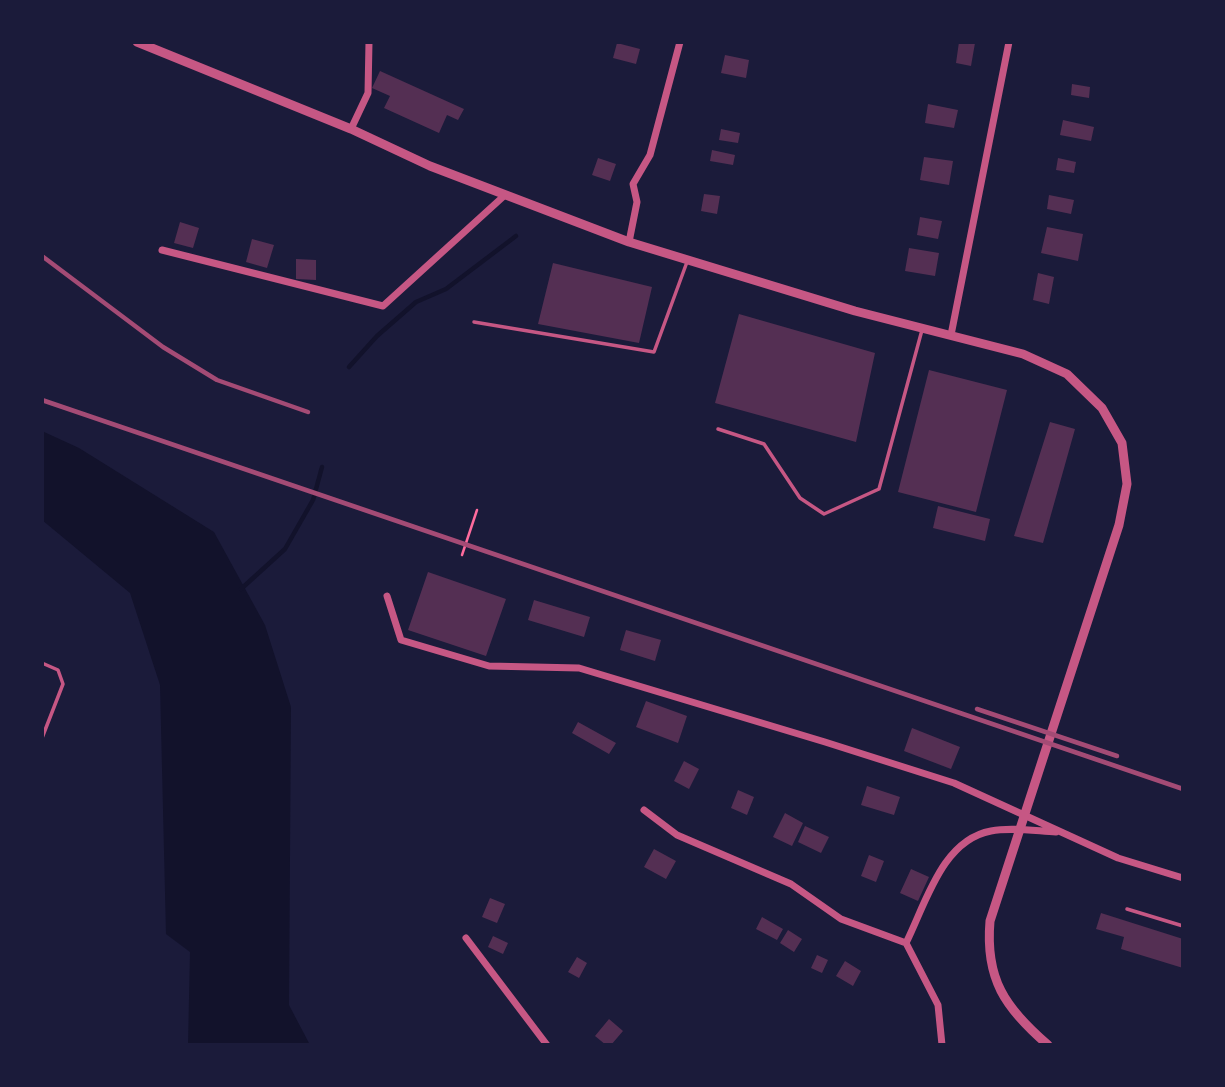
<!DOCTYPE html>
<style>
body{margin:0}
#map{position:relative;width:1225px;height:1087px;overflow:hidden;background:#1b1b3a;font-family:"Exo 2",sans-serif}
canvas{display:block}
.frame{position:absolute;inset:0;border:44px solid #1b1b3a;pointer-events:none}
</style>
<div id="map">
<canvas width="1225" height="1087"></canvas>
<div class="frame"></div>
</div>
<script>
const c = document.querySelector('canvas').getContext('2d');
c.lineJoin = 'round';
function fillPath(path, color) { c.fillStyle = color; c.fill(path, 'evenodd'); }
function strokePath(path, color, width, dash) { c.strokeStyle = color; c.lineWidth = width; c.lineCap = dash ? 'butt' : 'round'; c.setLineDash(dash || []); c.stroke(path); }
const water = new Path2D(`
 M42,431L79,448L214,532L265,625L291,707L289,1005L310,1045H188L190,952L166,934L160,685L130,593L42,520Z`);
const stream = new Path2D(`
 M349,367L377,336L416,302L446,289L516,236
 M241,589L285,549L313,500L322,467`);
const building = new Path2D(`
 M959,42L975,43L971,66L956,63Z
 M617,43L640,49L636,64L613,58Z
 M725,55L749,60L746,78L721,73Z
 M380,71L464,109L458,120L447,115L439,133L384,108L390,96L372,88Z
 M1072,84L1090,87L1089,98L1071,95Z
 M928,104L958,110L954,128L925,123Z
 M1063,120L1094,127L1091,141L1060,135Z
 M721,129L740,133L738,143L719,140Z
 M712,150L735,155L733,165L710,161Z
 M924,157L953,161L949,185L920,180Z
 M598,158L616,164L610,181L592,175Z
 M1058,158L1076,162L1074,173L1056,170Z
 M704,194L720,196L717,214L701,211Z
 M1049,195L1074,200L1071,214L1047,209Z
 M920,217L942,221L938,239L917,235Z
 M180,222L199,228L193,248L174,243Z
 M1047,227L1083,234L1078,261L1041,253Z
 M252,239L274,245L267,268L246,262Z
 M909,248L939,253L935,276L905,271Z
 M296,259L316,260V280L296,279Z
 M553,263L652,287L639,343L538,324Z
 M1038,273L1054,277L1049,304L1033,300Z
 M739,314L875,353L856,442L715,403Z
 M929,370L1007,390L976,512L898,492Z
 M1050,422L1075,429L1043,543L1014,536Z
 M938,506L990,519L985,541L933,528Z
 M428,572L506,599L486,656L408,630Z
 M534,600L590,617L584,637L528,620Z
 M626,630L661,640L655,661L620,650Z
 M646,701L687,716L678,743L636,727Z
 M578,722L616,743L609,754L572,733Z
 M912,728L960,747L951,769L904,751Z
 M684,761L699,769L689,789L674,781Z
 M867,786L900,797L894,815L861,805Z
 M738,790L754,797L747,815L731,808Z
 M785,813L803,823L792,846L773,837Z
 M805,826L829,837L821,853L798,842Z
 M654,849L676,861L666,879L644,867Z
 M869,855L884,861L876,882L861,876Z
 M911,869L929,877L918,901L900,893Z
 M490,898L505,904L497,923L482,917Z
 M1101,913L1183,939V968L1121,949L1124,937L1096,929Z
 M762,917L783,929L777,940L756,929Z
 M788,930L802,939L794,952L780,943Z
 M493,936L508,943L503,954L488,947Z
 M817,955L828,960L822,973L811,968Z
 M577,957L587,963L579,978L568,972Z
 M845,961L861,971L853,986L836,976Z
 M609,1019L623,1031L611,1045H606L595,1036Z`);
const path = new Path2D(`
 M462,555L477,510`);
const service = new Path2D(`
 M474,322L654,352L687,262
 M718,429L764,444L800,498L824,514L879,489L922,330
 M42,663L58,670L63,684L42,738
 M1127,909L1183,926`);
const minor = new Path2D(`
 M351,129L368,93L369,42
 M629,242L637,202L633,184L650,155L680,42
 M162,250L383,306L505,195
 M951,335L1009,42
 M387,596L401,640L489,666L579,668L825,742L954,783L1118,858L1183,878
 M644,810L677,835L791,884L841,919L906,943
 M466,938L547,1045
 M942,1045L938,1005L906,943C926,903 942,840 991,831C1011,827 1036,831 1056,832`);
const tertiary = new Path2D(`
 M137,42L351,129L430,166L629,242L855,311L1023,354L1067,374L1102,408L1122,443L1127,484L1119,525L990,921C985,979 1005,1008 1048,1045`);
const rail = new Path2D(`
 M42,256L163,347L217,380L308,412
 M42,400L1183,789
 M977,709L1117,756`);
fillPath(water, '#12122b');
strokePath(stream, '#12122b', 4.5);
fillPath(building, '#542f53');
strokePath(path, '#ff6b9d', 2.5);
strokePath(service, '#c65784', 3.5);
strokePath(minor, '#c65784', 7);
strokePath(tertiary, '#c65784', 9);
strokePath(rail, '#a44b75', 4.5);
</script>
